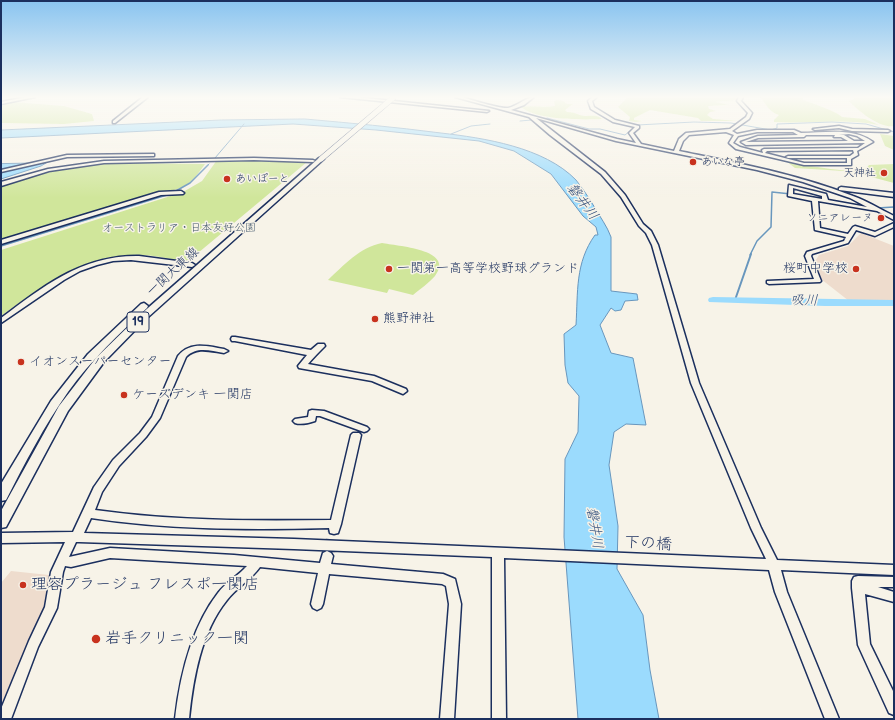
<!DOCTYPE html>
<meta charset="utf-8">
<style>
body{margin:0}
#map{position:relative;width:895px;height:720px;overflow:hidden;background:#f7f3e8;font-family:"Balsamiq Sans",sans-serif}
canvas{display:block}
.frame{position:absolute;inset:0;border:2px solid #1b2f5e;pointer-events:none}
</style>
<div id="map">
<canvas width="895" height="720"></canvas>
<div class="frame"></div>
</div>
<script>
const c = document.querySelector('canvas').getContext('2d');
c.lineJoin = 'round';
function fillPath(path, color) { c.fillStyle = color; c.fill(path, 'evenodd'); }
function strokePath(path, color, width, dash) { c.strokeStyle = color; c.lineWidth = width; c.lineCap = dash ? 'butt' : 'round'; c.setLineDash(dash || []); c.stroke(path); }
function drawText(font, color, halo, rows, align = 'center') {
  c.font = font + ' "Balsamiq Sans","Klee One",sans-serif'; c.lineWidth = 3; c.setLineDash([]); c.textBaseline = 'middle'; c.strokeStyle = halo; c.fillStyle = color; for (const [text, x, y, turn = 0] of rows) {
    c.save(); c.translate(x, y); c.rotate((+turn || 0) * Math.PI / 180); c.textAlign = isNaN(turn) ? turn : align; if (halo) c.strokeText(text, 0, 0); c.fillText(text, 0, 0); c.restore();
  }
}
const built = new Path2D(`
 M861,233L894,246V301H849L821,279L816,260L819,255L848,246Z
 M11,571L49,575L44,608L1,705V583Z`);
const green = new Path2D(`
 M628,97H737V100L715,102L729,105L708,106L709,109L716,111L710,112L707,115L713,119L738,121H701L698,118L650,110L634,118V120L642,121L636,122L629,121L630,117L618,107Z
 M760,97H803V100C810,102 838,112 842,117L865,119L879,125C845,118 809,124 774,122V120L779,115C769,112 767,105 760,97Z
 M854,97H894V126C881,129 858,111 849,101L854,99Z
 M558,100L563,101L567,104H573L565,110L567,112C572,112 575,113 580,115C588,118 595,113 602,119C581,120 537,120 521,107C532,105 543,108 555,106L554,101Z
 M13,102L64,106L92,114L94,121L64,124L1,123V106Z
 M880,134L894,136V150L885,146Z
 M217,160L307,162L192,258L185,261C168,259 150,254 133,255C80,256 42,287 1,316V250L183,192L202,181Z
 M786,161C800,164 853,175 865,169C867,168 868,166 869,165L894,164V183L860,174V172L795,168Z
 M116,163L205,164C191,184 186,189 162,192L1,241V186C41,173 74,165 116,163Z
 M382,243C396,246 456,249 435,276C429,283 420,289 413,295L389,289L387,293L328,280C343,266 360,247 382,243Z`);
const water = new Path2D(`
 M305,119C350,123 395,127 441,133C484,138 544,147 576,180C583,189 589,198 595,208C600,217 607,226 611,237V291L637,294L638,300L625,301L621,310L615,311L611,308L600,325L611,353L633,358L646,425L626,424L614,432L609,465L618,526L617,569L643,615L650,670L659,719H578L564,537L565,459L578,432L579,396L568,383L565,365L564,334L576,325C578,292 575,263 595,235H598L596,227L583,216L551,174L514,151L479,141L376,130L293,124L1,138V130L221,120Z
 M46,163L41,166L1,179V164Z`);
const streamFar2 = new Path2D(`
 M547,118L589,129H600L625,135L637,125L694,122L731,123L771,130L777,128V124L832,122L866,124L894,132
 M520,121L532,120
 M451,134L471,126L490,124
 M215,158L244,124
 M207,166L209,164`);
const streamFar1 = new Path2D(`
 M174,192L190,183L208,165
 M877,208L894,207
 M1,246L170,194
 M750,255L757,241L771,227L772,192L791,194`);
const stream = new Path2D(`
 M735,300L751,254`);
const river = new Path2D(`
 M713,297L894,300V306H825L709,302L708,300L709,298Z`);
const minorTunnel = new Path2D(`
 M329,551L334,530`);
const minor = new Path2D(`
 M26,97H35L1,104V102Z
 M143,97H148L115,123H113V121Z
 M340,97H356L489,111L487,112Z
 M455,97H462C471,100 501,109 508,108C517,106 527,97 534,97L524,105L511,110L617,139L636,143L629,133L635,127L613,122L591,109L588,101L592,97H597L592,101L594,107L615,120L639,126V128L633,133L641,144L674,151L679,139L686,133L730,129L746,117L748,113L737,101L739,97H743L741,101L752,113L749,119L732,131L737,134L757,130H794L801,133C825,133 853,127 873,142L857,151L858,155L851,159V165H804L736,149L729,143L734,135L726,132L689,135L683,141L679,151C737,163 797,174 853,196C867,201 880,209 894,216V220L877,211L818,201L820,228L848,234L853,227L855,226L875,232L894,223V227L875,236L856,230L848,243L812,254L811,256L821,281L820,282L769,284L767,283V281L814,279L805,256L807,252L844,241L846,237L815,230L812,201L788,196L789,185L826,194L828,200L867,207L850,198L803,182L757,170L616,141L536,118L605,172L625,195L643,224L651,231L658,245L699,383L761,528L777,560L894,565V575L781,570L787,592L839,719H825L775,592L769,570L504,558L506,719H492V557L294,549L79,542H76L69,557L110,548L234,555L320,563L323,553L327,551L331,553L333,556L331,564L443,574L455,579L461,604L454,719H440L449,604L446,586L442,584L329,574L323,604L321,608L317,610L313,608L311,604L318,573L260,567C251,580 237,587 227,600C201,632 193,679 189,719H175C180,676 191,628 218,593C226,582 238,576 247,566L110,558L71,567L65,566L63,572L57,608L38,647L11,719H1V709L29,641L45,607L51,572L65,542L1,543V533L73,532L94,487L113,460L140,433L152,417L178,356C190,341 207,346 224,349L228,351L224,353C210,351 197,346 186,357L160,418L146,437L119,466L102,492L95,510C173,521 252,521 331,520L351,435L353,433H359L361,435L341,524L338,533L334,534L330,533L329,528C249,530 170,530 91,518L84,533L294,539L766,559L751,528L691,383L652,245L646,233L639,226L621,197L601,174L550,135L529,117ZM757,132H793L798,135L758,136L741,142L746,145L865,143L858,148L764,149L762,150L763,153L740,147L733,143L738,136ZM849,134L857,136L865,141H854L844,135H839ZM806,135H835L834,137H841L848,141L746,142L758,138L804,137ZM853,150L854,153L850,156H788L786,157L788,158H847V163H804L765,153L767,151ZM793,188L822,196V199L793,194Z
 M839,126L852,129L888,130L890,131L888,132L852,131L839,128L815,130L813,129Z
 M152,154H154V156L67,157L1,172V170L67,155Z
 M254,158L313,160L315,161L313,162L254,160L104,163L49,171L1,186V182L48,169L104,161Z
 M841,187L894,193V197L839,190V188Z
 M181,191L184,193L183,194L161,195L1,244V240L159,192Z
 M139,256L192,263L195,265L192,267L131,260L113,261L97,265L80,271L64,280L1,323V318C44,286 82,255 139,256Z
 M232,337H235L311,350L318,344H324L325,346C319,352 313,358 308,364L374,376L406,389L407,391L403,394L372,381L299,368L298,366L307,355L235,341H232L231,339Z
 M312,410L324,411L367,427L369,429L367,431L364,432L320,416H316L315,421C309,423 301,425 295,423L293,421L295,419L308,417L309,411Z
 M858,576L894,577V587H878L894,592V602L865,594L870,644L894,693V715L889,713L858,645L852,588V581L854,577Z`);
const major = new Path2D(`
 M319,158L324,159L146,319L104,362L68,411L6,527L1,528V511L59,406L96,358L140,315Z
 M144,303L148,306L147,308C119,334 91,360 68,392C44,426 25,463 6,500L1,501V484L51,401L88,354L141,304Z`);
const majorBridge = new Path2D(`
 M321,159L394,97`);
const markers = [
 [693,162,4,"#c8321e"],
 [884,173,4,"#c8321e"],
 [227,179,4,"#c8321e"],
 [881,218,4,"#c8321e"],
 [389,269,4,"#c8321e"],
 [856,269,4,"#c8321e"],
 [375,319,4,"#c8321e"],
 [21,362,4,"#c8321e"],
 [124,395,4,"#c8321e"],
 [23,585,4,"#c8321e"],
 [96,639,5,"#c8321e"]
];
const farPoinames = [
 ["あいな亭",701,162],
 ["天神社",876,173,"right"],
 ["あいぽーと",235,179],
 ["ソニアレーヌ",873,218,"right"]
];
const farParknames = [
 ["オーストラリア・日本友好公園",179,228]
];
const shields = [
 [138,322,22]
];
const shieldNames = [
 ["19",138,322]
];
const poiNames = [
 ["一関第一高等学校野球グランド",397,269],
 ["桜町中学校",848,269,"right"],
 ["熊野神社",383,319],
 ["イオンスーパーセンター",29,362],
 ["ケーズデンキ 一関店",132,395]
];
const streetNames = [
 ["一関大東線",173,272,-42]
];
const waterNames = [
 ["磐井川",582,202,53],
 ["吸川",804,301,1],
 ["磐井川",594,528,81]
];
const nearStreetnames = [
 ["下の橋",648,544,3]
];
const nearPoinames = [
 ["理容プラージュ フレスポ一関店",31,585],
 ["岩手クリニック一関",105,639]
];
fillPath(built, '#eedccd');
fillPath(green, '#d0e69b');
fillPath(water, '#9bdbfd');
strokePath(water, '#6896bd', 1);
strokePath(streamFar2, '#6896bd', 1);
strokePath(streamFar1, '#6896bd', 1.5);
strokePath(stream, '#6896bd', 2);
fillPath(river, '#9bdbfd');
strokePath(minorTunnel, '#cbcccc', 12, [12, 6]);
strokePath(minor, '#1b2f5e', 3);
strokePath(major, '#1b2f5e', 3);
fillPath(minor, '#f7f3e8');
fillPath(major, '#f7f3e8');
strokePath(majorBridge, '#1b2f5e', 6, []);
strokePath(majorBridge, '#f7f3e8', 5);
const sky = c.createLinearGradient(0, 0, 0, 198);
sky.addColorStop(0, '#89c4f0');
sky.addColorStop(0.49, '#fbfaf5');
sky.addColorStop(1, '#fbfaf500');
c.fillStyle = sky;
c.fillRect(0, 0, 895, 198);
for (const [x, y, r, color] of markers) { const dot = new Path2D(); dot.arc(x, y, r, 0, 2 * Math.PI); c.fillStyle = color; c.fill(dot); strokePath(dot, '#f7f3e8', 1.5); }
drawText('11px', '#1b2f5e', '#f7f3e8', farPoinames, 'left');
drawText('11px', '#3f546a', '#f7f3e8', farParknames);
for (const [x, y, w] of shields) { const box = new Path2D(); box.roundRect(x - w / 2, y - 10, w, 20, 3); c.fillStyle = '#f7f3e8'; c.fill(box); strokePath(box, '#1b2f5e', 1); }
drawText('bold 12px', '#1b2f5e', null, shieldNames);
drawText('13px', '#1b2f5e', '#f7f3e8', poiNames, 'left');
drawText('13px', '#1b2f5e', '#f7f3e8', streetNames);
drawText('italic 14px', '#35517e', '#f7f3e8', waterNames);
drawText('16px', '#1b2f5e', '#f7f3e8', nearStreetnames);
drawText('16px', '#1b2f5e', '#f7f3e8', nearPoinames, 'left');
</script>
